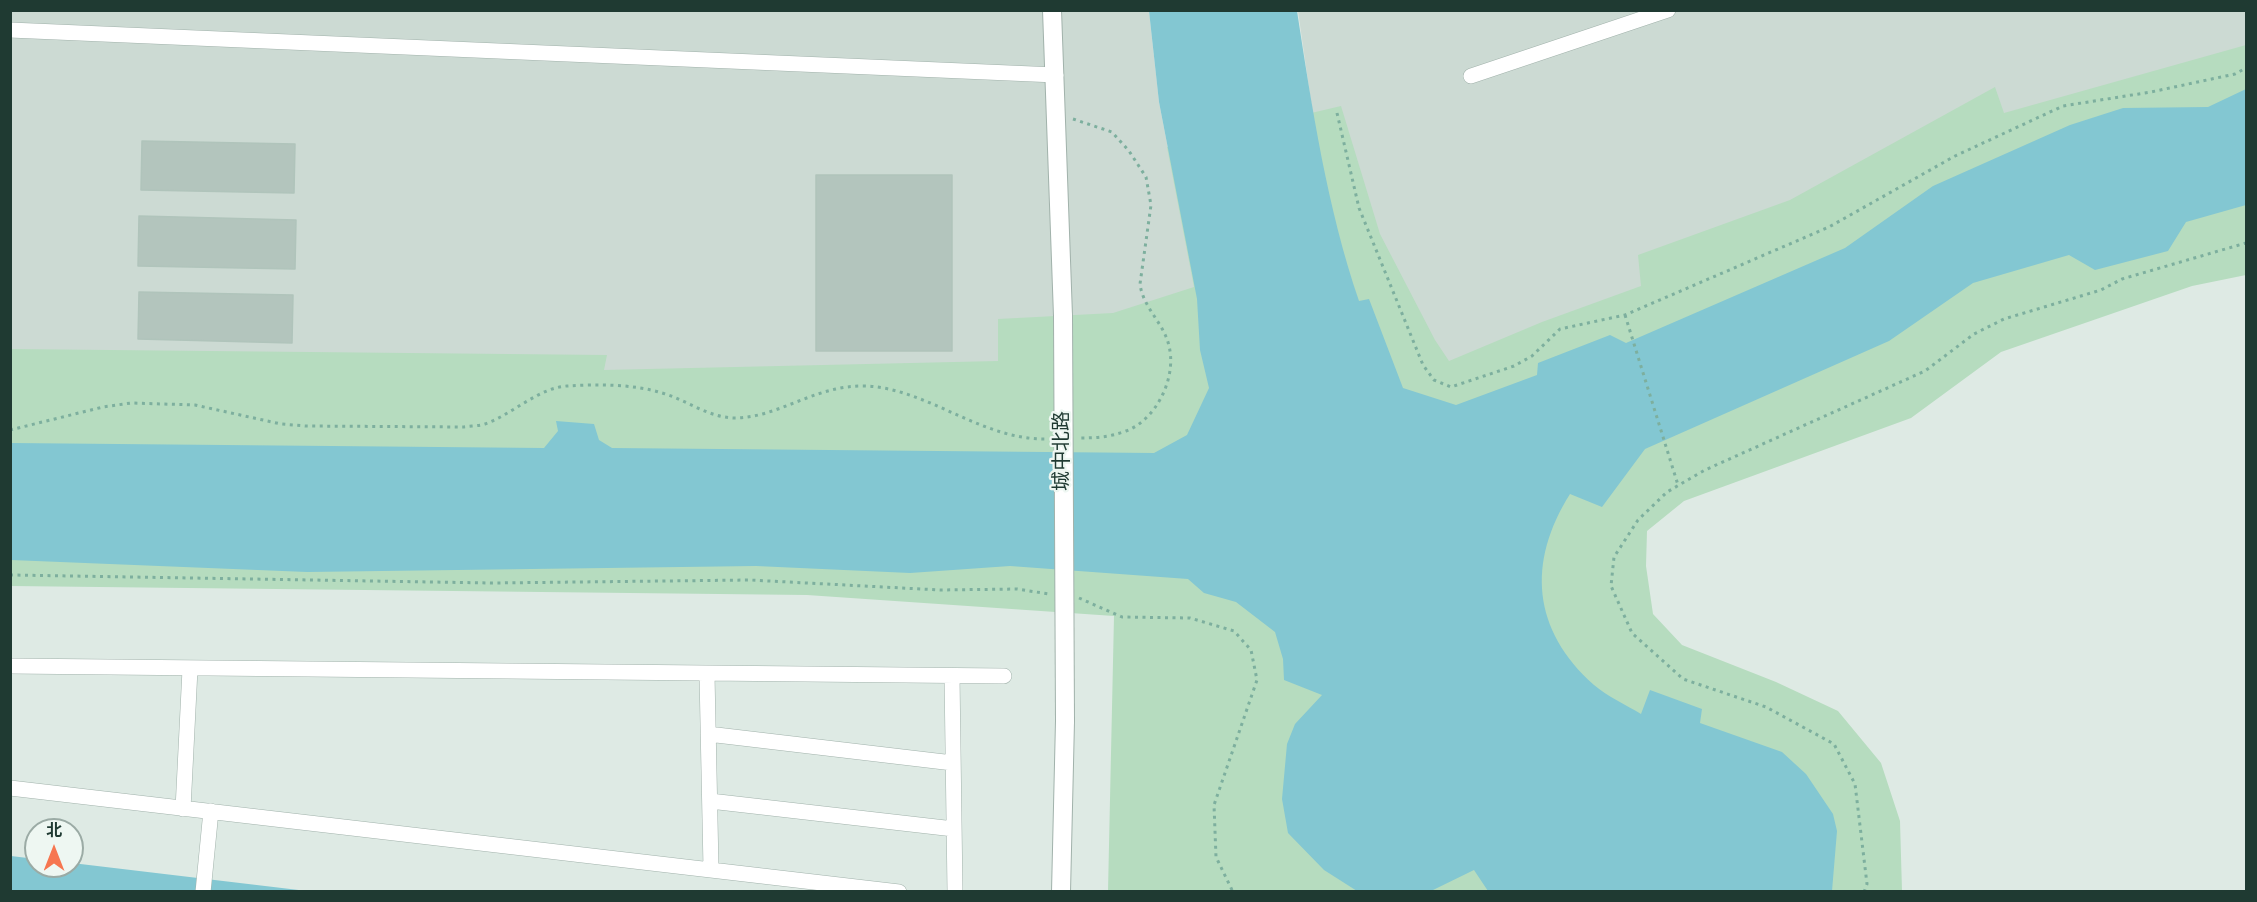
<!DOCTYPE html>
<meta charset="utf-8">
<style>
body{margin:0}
#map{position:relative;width:2257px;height:902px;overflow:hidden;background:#deeae4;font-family:"Sofia Sans Condensed","Noto Sans SC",sans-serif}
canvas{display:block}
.frame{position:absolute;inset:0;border:12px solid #1f3a32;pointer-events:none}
.north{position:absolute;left:24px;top:818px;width:60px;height:60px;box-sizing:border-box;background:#eef7f2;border:2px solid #9baba5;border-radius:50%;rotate:0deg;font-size:16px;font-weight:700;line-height:24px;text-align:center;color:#1f3a32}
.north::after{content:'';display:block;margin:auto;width:21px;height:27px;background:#f67650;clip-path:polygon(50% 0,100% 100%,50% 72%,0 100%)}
</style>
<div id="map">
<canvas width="2257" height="902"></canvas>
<div class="frame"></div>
<div class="north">北</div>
</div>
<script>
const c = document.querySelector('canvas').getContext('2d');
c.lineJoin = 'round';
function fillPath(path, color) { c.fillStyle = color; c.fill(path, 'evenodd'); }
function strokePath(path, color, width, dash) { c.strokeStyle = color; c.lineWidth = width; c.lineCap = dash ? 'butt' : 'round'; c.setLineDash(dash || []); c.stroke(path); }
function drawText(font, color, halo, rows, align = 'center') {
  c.font = font + ' "Sofia Sans Condensed","Noto Sans SC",sans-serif'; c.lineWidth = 4.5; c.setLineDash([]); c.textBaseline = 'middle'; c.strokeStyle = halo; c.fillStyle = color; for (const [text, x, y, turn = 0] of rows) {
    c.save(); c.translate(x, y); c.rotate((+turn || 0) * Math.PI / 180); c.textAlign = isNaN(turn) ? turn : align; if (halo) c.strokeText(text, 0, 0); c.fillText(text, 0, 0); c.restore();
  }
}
const built = new Path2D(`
 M11,11H1149L1159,102L1197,299L1200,350L11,443Z
 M1298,11H2246V89L1456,405L1315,130Z`);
const green = new Path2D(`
 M2246,45V275L2192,286L2001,352L1911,418L1684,501L1647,531L1646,566L1653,614L1682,645L1776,682L1838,711L1881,763L1900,821L1902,891H1108L1114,616L807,595L11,586V349L607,355L604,370L998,361V319L1113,313L1194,287L1167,147L1341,106L1380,234L1435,340L1449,361L1542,322L1641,286L1638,255L1790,200L1995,87L2004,113Z`);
const water = new Path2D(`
 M1149,11H1297C1312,108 1327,207 1359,301L1369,299L1403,388L1456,405L1537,375L1538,363L1610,335L1626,343L1845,248L1933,186L2070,125L2123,108L2208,107L2246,89V205L2186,222L2168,251L2095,270L2069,255L1973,283L1889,341L1645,449L1602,507L1570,494C1527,562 1532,630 1594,685C1607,696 1626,705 1641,714L1650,690L1702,709L1700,723L1782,752L1806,774L1833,814L1837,831L1832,891H1488L1474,870L1431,891H1357L1324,870L1288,833L1282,799L1287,744L1295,724L1322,695L1284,680L1283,659L1275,632L1236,602L1204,593L1188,579L1010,566L910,573L756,566L307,572L11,560V443L544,448L558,431L556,421L594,424L599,440L612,448L1154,453L1187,435L1209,388L1200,350L1197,299L1159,102Z
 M11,856L36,859V866H72V863L307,891L11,892Z`);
const building = new Path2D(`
 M142,141L295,144L294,193L141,190Z
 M816,175H952V351H816Z
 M139,216L296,220L295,269L138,266Z
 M139,292L293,295L292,343L138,339Z`);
const path = new Path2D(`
 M1337,113L1359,208L1423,365L1434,380L1451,387L1514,366L1532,356L1560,329L1625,315L1829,227L1955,156L2063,106L2151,92L2235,74L2246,68
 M1073,119L1112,132L1129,151L1146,177L1151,205L1140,284C1143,308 1164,323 1169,346C1177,378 1156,420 1126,431C1110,437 1096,438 1080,438
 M1625,315L1678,485
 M10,430L103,407L131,403L195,405L281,424L306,426L463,427C470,426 479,426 485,424C513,414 538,388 567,386C597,384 634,384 662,393C687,400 707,417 734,418C779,418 814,385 865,386C927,388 981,440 1046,439
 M10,575L492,583L750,580L940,590L1017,589L1049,594
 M1079,598L1122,617L1190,618L1234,631L1251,650L1257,680L1214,805L1216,857L1233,892
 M1864,892L1867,884L1855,784L1834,744L1766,707L1683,679L1632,633L1611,586L1614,557L1638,520L1667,492L1705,470L1925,371L1974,334L2004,319L2101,290L2122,279L2246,243`);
const minor = new Path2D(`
 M10,30L1056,75
 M1471,76L1668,10
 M10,666L1004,676
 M707,675L711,868
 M952,676L955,892
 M708,734L953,763
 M10,788L899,892
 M710,801L954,829
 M183,809L190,669
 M203,892L211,811`);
const tertiary = new Path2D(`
 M1052,10L1063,316
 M1061,892L1065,721`);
const tertiaryBridge = new Path2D(`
 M1063,316L1065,721`);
const streetNames = [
 ["城中北路",1063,451,-90]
];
fillPath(built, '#ccdad3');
fillPath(green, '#b6dcbf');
fillPath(water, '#83c7d2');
fillPath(building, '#b3c5bd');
strokePath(building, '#b0c4bb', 1.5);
strokePath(minor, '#a1b2ab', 16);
strokePath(tertiary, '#a1b2ab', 20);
strokePath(path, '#7daf9e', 3, [3, 4.5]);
strokePath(minor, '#fff', 15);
strokePath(tertiary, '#fff', 18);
strokePath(tertiaryBridge, '#a1b2ab', 20, []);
strokePath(tertiaryBridge, '#fff', 18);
drawText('20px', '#1f3a32', '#eef7f2', streetNames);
</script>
